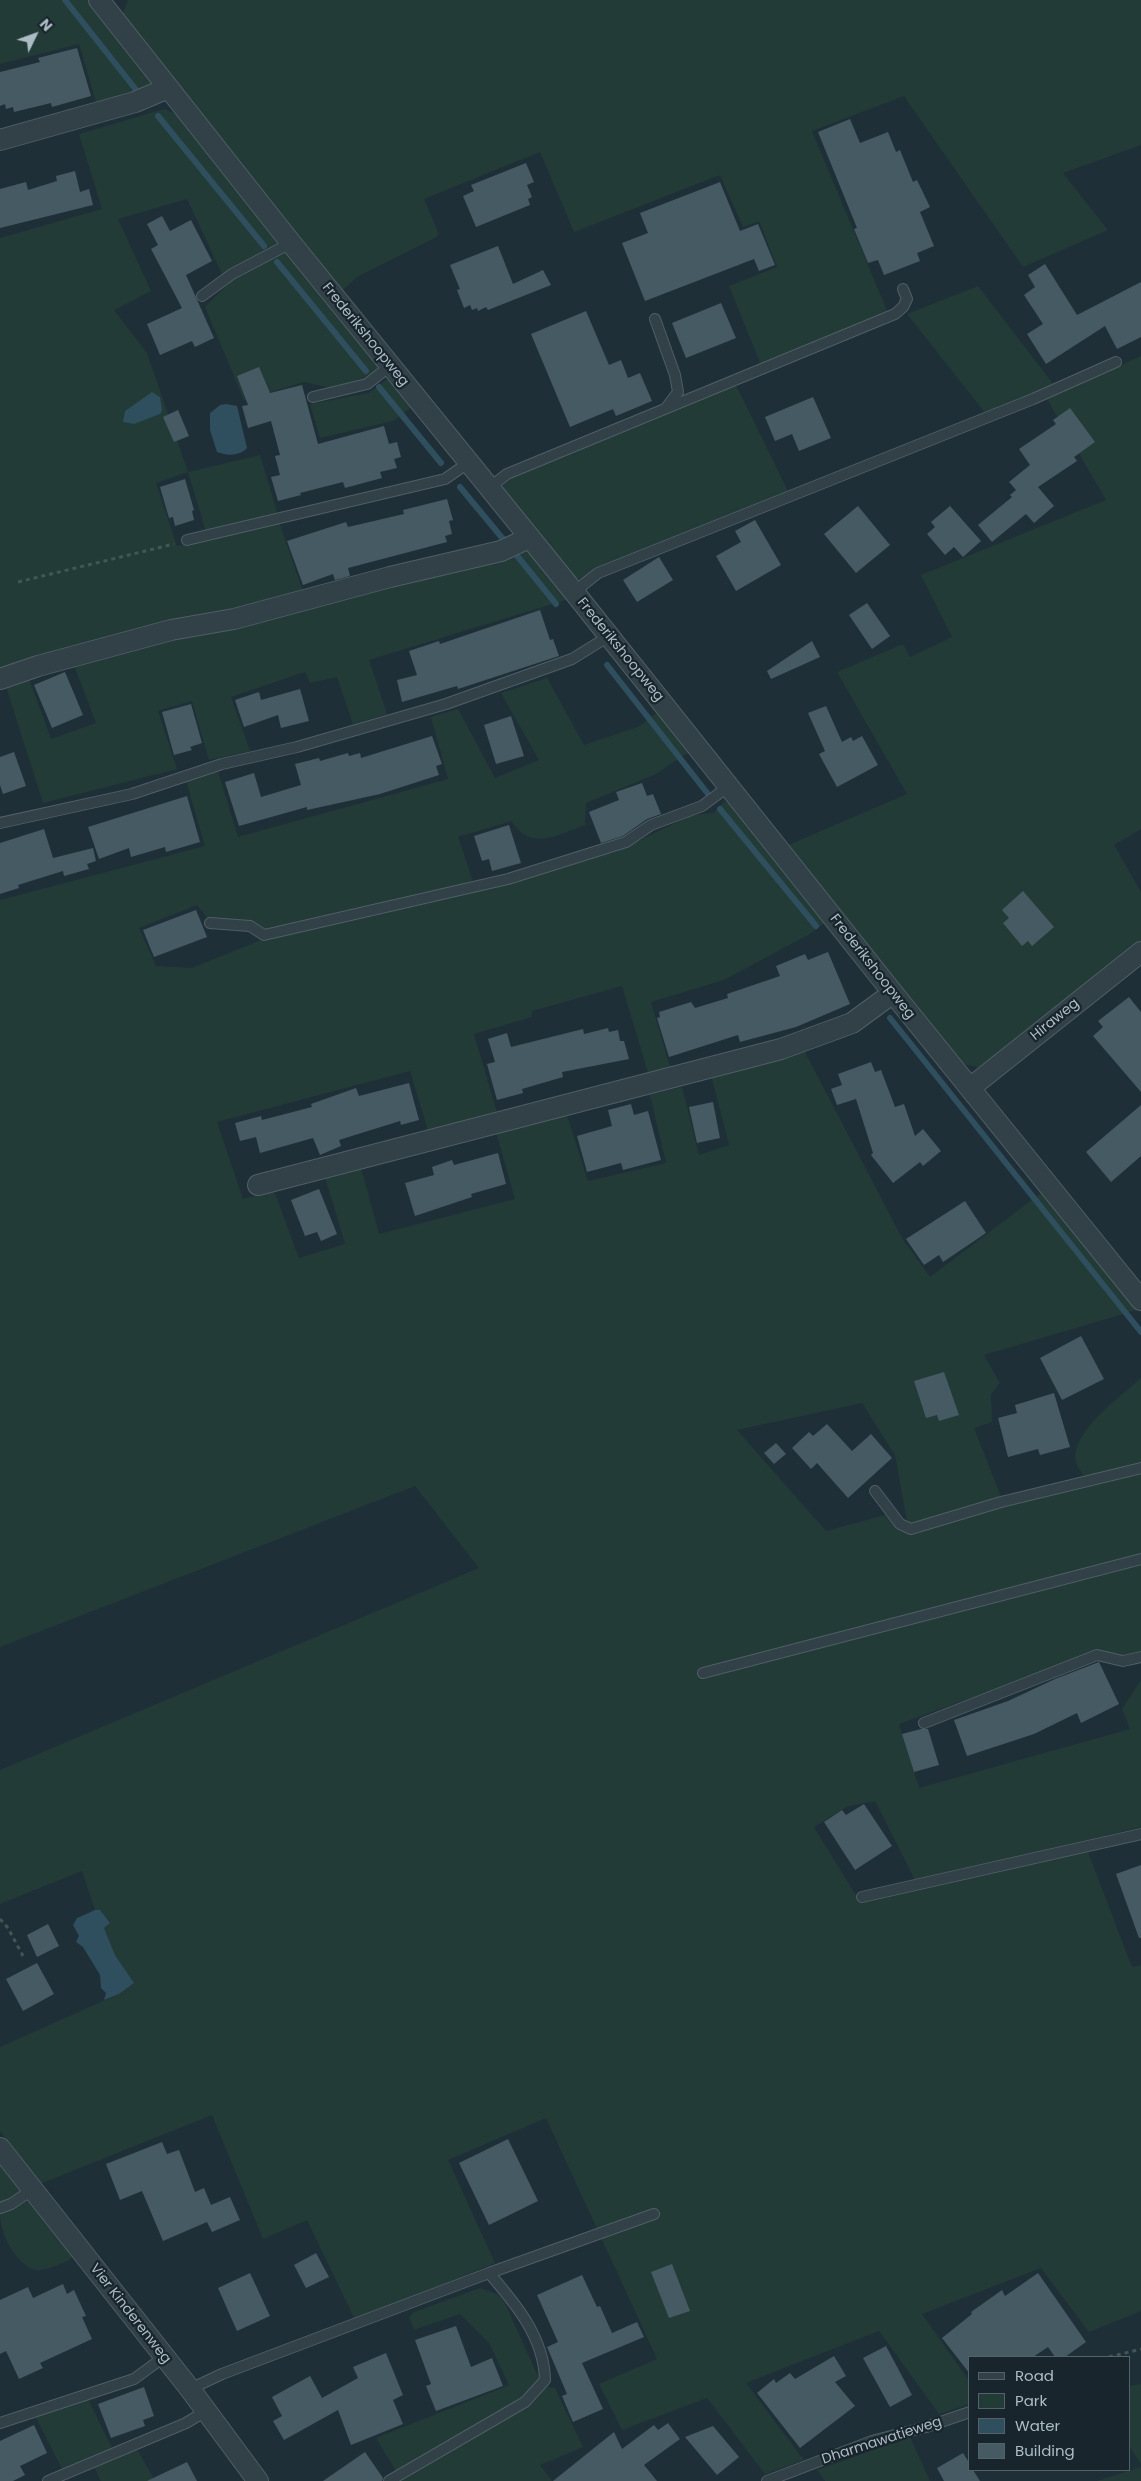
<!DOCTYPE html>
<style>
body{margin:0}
#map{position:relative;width:1141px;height:2481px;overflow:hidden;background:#1f2f38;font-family:Poppins,sans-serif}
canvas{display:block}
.legend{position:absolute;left:968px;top:2356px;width:162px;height:115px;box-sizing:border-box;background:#18252c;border:1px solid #536169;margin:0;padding:6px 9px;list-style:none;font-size:15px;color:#acbcc5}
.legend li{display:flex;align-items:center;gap:10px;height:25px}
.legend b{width:25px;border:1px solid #536169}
.north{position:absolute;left:10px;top:10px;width:50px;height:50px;-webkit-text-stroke:4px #18252c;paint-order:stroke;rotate:48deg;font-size:14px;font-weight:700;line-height:20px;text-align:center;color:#acbcc5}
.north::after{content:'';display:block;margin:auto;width:18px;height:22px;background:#acbcc5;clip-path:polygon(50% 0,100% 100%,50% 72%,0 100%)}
</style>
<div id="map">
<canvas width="1141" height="2481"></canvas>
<ul class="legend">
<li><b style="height:6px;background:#324048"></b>Road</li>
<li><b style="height:14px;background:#223b37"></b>Park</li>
<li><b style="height:14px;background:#2f4e5e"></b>Water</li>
<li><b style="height:14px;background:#465a64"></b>Building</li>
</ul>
<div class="north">N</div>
</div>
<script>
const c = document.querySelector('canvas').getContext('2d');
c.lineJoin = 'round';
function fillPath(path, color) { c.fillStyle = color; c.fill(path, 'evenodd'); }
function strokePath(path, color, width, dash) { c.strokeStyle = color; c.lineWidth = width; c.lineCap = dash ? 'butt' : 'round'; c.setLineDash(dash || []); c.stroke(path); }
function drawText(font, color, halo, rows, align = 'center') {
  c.font = font + ' Poppins,sans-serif'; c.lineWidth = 4.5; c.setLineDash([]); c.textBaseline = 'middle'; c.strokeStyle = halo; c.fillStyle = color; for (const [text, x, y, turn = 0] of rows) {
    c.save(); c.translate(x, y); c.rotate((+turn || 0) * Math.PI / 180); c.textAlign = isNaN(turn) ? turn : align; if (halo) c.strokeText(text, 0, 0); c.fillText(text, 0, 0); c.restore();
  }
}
const green = new Path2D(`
 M0,0H88L157,86L99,112L79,44L0,64Z
 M128,0H1141V145L1063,173L1108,230L1023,267L904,96L812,131L888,313L761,365L729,286L777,267L759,221L743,227L720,175L574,232L540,152L424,199L439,234L435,238L357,277L342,291L125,18L123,13Z
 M164,109L179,115L281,244L223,276L187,199L118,219L151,291L114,310L147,353L188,472L260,455L278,515L206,532L188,472L156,483L177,546L279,522L305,597L0,675V238L102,209L79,134Z
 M285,252L380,367L364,378L331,388L304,382L244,400L205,307L233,279Z
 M978,286L1054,385L986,414L907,314Z
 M1141,356V829L1114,845L1141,892V941L985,1065L978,1067L962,1064L786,846L907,794L837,672L903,644L910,657L952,637L921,575L1106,500L1047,399Z
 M389,378L412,407L393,421L320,438L310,404L369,393Z
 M736,385L789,493L582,579L575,578L501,487L517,474Z
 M525,547L569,599L369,660L387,714L353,724L337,677L310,683L305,672L231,697L250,751L209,760L192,701L158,711L177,769L43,803L4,680L27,673L51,739L96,723L72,660Z
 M547,678L584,745L638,727L657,713L689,752L654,775L586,803L585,825C557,835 531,852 511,821L458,837L474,884L264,932L208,919L197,905L139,928L156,966L192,968L266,938L607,851L611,854L692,815L713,813L724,802L730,803L825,923L808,935L724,980L651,1002L671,1070L649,1076L622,986L532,1011V1017L474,1034L498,1116L429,1134L410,1071L217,1122L243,1199L274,1191L299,1258L345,1244L325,1177L361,1167L379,1234L515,1199L495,1129L566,1112L588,1181L666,1163L650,1095L682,1087L699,1155L729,1145L711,1075L805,1052L902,1238L930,1277L1041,1193L1137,1310L984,1355L1000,1383L991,1394L992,1422L974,1428L1002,1499L916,1524L907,1521L895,1455L862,1403L737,1430L826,1531L885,1515L900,1531L914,1533L1002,1506L1141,1473V1651L1120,1656L1096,1653L899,1724L919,1788L1130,1729L1122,1709L1141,1680V1827L916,1882L875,1801L846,1807L814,1827L860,1902L1088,1852L1132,1967L1141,1965V2311L1089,2332L1041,2268L922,2314L970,2382V2404L939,2414L879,2331L746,2383L804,2460L765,2474L707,2398L622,2430L599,2384L657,2359L546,2118L448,2160L495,2263L355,2320L307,2220L263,2239L212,2115L40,2184L0,2131V2047L119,1994L134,1983L115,1955L104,1928L109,1923L100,1911L95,1910L82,1871L0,1904V1770L479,1568L415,1486L0,1647V900L205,846L186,781L218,771L238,837L448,779L431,717L458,709L495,778L539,760L501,693Z
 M1141,1378V1465L1085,1477C1080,1471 1075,1464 1075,1456C1078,1426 1120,1397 1141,1378Z
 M0,2164L20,2190L17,2195L0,2203Z
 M29,2201L72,2257C67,2262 61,2264 55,2266C49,2268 41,2271 36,2270C15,2265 0,2233 0,2214Z
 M480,2288L497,2294L505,2303L540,2381L545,2387L555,2388L583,2447L540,2465L552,2481H402L376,2438L509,2385L489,2343L460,2314L414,2330L409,2317L414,2312Z
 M1141,2384V2464L1130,2447V2386Z
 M88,2399L112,2448L62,2469L35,2416Z
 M910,2437L930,2481H825L817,2470Z
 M137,2449L155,2481H101L94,2467Z
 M1141,2467V2481H1097Z`);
const water = new Path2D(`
 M152,392L160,397L162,410L160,414L134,424L123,422L125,411Z
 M226,404L237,406L247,448C240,456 227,456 217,452L210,430V413L220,405Z
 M95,1910H100L110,1923L104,1928L115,1955L134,1983L119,1994L104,2000L106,1993L101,1988L100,1975L83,1947L76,1942L79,1936L73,1925L77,1918Z`);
const stream = new Path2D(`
 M65,0L137,91
 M158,116L264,246
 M277,262L366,371
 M379,387L441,463
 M460,487L503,539
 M514,552L556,604
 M607,665L708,794
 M720,809L816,926
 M890,1018L1141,1332`);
const building = new Path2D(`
 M77,48L91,96L52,107L51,103L14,112L13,107L6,109L5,104L0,106V72L40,62L38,58Z
 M850,119L860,143L888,132L896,152L900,150L913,182L917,180L930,207L920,212L934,246L917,253L920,261L884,275L878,260L868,263L854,229L857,228L818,132Z
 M526,163L534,182L527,185L532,197L528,199L530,205L476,227L463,196L474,191L471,185Z
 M75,171L80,192L89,189L93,205L0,228V189L26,182L28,190L57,181L56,176Z
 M720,182L740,231L758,224L775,265L759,271L754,259L645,301L622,243L648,233L640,213Z
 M162,216L170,231L191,220L212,261L186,275L214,338L195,347L192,341L160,355L147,324L182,308L151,249L158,245L147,224Z
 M498,246L513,284L543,270L551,285L488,310L486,307L478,311L477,308L472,310L470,305L464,308L457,290L460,289L450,265Z
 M1045,264L1077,315L1141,282V337L1117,349L1105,326L1046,364L1027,334L1043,324L1024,295L1035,287L1028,275Z
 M721,303L736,338L686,358L672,323Z
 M586,311L609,365L621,360L628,378L640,373L652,401L616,416L613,409L570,427L531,334Z
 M259,367L270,393L302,385L318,444L384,426L389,444L397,442L401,457L394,459L397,468L380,472L382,478L345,488L343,482L300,493L301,495L278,501L271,477L280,475L275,456L280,455L271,421L248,428L242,406L248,405L237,376Z
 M813,397L831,438L799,451L792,434L775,441L765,417Z
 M1070,408L1095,442L1074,457L1077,461L1038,487L1054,506L1034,523L1026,514L992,542L978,525L1012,497L1010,495L1016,490L1009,482L1030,465L1019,449L1056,424L1053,420Z
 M178,410L189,436L174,442L163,417Z
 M185,479L194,510L192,511L194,520L175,526L173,517L169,518L160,487Z
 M447,499L453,520L449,521L452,534L445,536L447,542L348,568L350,576L335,580L333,574L303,585L287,541L346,522L348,527L404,514L403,510Z
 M858,506L890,545L856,573L824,534Z
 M950,506L981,541L963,557L954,547L945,555L927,534L935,527L931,522Z
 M755,520L781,565L736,591L716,556L741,542L735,531Z
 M659,557L673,580L637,602L623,580Z
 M867,603L890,636L872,649L849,615Z
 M540,610L550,640L553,639L559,656L458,689L457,686L402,702L397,680L417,675L409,651L439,641L440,644Z
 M812,641L820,657L771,679L767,671Z
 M65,672L83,715L52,728L34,685Z
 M300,689L309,721L281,728L278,715L244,727L235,700L259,692L261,700Z
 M191,704L202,743L190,747L192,750L174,755L162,712Z
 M826,706L842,742L851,737L853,741L862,736L878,765L837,787L819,754L825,751L808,713Z
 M511,716L524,756L496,764L484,725Z
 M432,736L442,764L436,766L439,775L380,794L307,810V807L239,826L225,782L254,773L261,797L301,785L295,764L319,758L320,761L348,753L349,756L360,753L361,758Z
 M14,752L26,786L3,794L0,785V757Z
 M642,783L647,796L653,794L661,814L647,819L623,836L601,843L589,812L619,800L616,792Z
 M187,796L200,842L166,852L165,847L131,857L129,848L99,859L88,827Z
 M509,825L521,863L492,871L489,859L482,861L474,836Z
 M44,829L53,858L93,848L96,861L87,864L89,869L64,876L63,871L18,885L19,888L0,894V843Z
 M1023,891L1054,927L1032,946L1028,941L1022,946L1003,923L1009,918L1002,910Z
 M196,910L207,937L154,957L143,930Z
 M828,952L850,1004L796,1027L740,1042L738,1035L669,1057L657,1018L660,1017L659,1012L691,1002L695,1008L728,998L727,994L780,976L776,966L805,954L808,960Z
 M1129,997L1141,1012V1092L1093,1036L1103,1027L1098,1021Z
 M608,1028L609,1032L618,1030L620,1041H624L629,1059L562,1072L563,1077L522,1089L523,1093L497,1100L487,1064L495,1062L488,1039L507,1033L511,1047L583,1029L584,1034Z
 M871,1062L875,1072L881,1070L895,1107L904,1104L915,1136L923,1129L941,1151L923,1166L920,1162L893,1183L871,1155L873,1153L856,1099L837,1105L831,1089L842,1085L838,1074Z
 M409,1083L419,1120L401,1125L400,1121L339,1140L341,1146L320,1155L313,1138L260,1153L256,1137L240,1141L235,1123L261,1116L262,1120L312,1107L311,1104L356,1088L359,1096Z
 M713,1102L720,1138L697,1143L689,1107Z
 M631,1104L634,1115L648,1111L661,1160L623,1170L621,1163L587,1172L577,1136L612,1126L608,1110Z
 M1141,1105V1156L1111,1182L1086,1152Z
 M498,1153L506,1184L471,1194L472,1197L415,1216L405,1183L434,1175L432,1167L452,1160L454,1165Z
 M319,1189L337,1234L321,1241L317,1232L305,1236L291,1200Z
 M965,1201L986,1233L943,1262L939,1255L924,1265L906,1239Z
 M1081,1336L1104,1379L1062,1400L1040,1358Z
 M944,1372L959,1415L939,1421L937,1415L926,1418L914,1381Z
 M1054,1393L1070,1447L1040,1455L1038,1449L1008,1457L998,1418L1017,1413L1015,1405Z
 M827,1424L852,1451L871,1434L892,1458L848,1498L817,1463L811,1469L792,1448L809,1432L813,1436Z
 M776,1443L786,1454L774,1464L764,1453Z
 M1099,1662L1119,1704L1081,1723L1077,1713L1034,1734L967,1756L954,1720L1008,1701L1055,1679Z
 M921,1729H928L939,1765L914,1772L902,1734Z
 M864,1804L892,1846L855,1870L824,1822L842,1810L846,1815Z
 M1141,1865V1938H1139L1116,1874Z
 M48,1924L59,1946L37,1957L27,1935Z
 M37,1963L54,1994L23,2011L6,1979Z
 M508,2139L538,2201L489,2225L459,2163Z
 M162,2142L167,2154L179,2150L195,2192L204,2188L211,2205L230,2197L240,2220L212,2232L207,2222L163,2241L142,2191L120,2200L106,2164Z
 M316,2253L329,2277L306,2288L294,2265Z
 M672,2264L690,2311L669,2318L651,2272Z
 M250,2273L270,2316L237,2331L218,2288Z
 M1038,2273L1086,2342L1065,2357H1055L1048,2347L1033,2357H970V2374L942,2338L972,2314L971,2312L1002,2290L1005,2296Z
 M582,2275L597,2307L600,2306L612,2333L637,2322L644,2337L582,2363L603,2409L573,2422L562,2396L567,2394L547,2347L558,2342L537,2295Z
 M63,2284L67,2294L74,2290L86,2316L82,2317L92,2339L40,2363L43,2368L19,2379L6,2351L0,2354V2300L28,2287L33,2298Z
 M456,2326L471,2367L492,2358L503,2386L436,2411L426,2386L431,2384L415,2340Z
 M886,2346L912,2395L890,2407L863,2358Z
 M386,2353L403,2395L393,2400L403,2424L351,2445L338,2410L284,2440L273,2421L282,2416L272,2397L310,2376L322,2398L358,2378L353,2367Z
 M834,2356L846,2376L835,2382L855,2406L800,2448L757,2393L774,2379L776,2383L790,2373L795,2379Z
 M144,2387L154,2416L143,2420L145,2426L111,2438L98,2404Z
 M668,2423L680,2439L644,2465L657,2481H553L614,2432L622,2449L654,2425L658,2430Z
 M34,2425L47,2453L20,2466L25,2475L13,2481H0V2441Z
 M713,2426L739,2457L717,2475L685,2437Z
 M365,2452L383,2478L382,2481H323Z
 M963,2453L970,2464V2470H973L980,2481H944L937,2468Z
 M187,2462L197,2481H147Z`);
const path = new Path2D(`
 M18,582L174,544
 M0,1919L8,1928L23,1956
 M1109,2357L1141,2349`);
const lane = new Path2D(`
 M202,296L232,274L291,243
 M655,319L675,375L678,392L666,408
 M313,397L367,384L390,366
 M489,488L507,474L895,314L903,307L907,299L903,289
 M187,540L445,479L468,463
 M574,592L598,573L1033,399L1116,362
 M0,823L132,794L222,764L297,747L446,704L572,659L609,636
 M210,923L250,926L264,935L508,879L626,842L651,825L702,806L729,786
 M875,1491L900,1524L911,1529L1001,1502L1141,1468
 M703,1673L1141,1559
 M924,1723L1097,1655L1123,1661L1141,1657
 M862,1897L1141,1834
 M0,2208L11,2204L32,2190
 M489,2273L654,2214
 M190,2389L222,2374L489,2273C515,2303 544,2337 545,2380L525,2402L389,2481
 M0,2423L134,2379L164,2357
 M48,2481L186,2423L206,2411
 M767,2481L872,2441L926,2427L970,2412`);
const street = new Path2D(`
 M99,0L291,243L574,592L893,993L1141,1300
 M0,140L135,102L168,88
 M0,679L38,666L171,630L234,619L390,577L501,551L529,538
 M970,1088L1141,952
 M258,1185L781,1049L852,1023L893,993
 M0,2148L190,2389L258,2481`);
const streetNames = [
 ["Frederikshoopweg",365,335,51],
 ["Frederikshoopweg",620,650,51],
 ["Frederikshoopweg",872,967,52],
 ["Hiraweg",1055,1020,-39],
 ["Vier Kinderenweg",130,2314,52],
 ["Dharmawatieweg",882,2441,-18]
];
fillPath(green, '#223b37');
fillPath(water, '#2f4e5e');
strokePath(stream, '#2f4e5e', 6);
fillPath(building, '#465a64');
strokePath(lane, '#505e66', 12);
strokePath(street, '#505e66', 22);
strokePath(path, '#405754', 3, [4, 4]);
strokePath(lane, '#324048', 10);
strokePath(street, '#324048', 20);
drawText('14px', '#acbcc5', '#18252c', streetNames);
</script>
